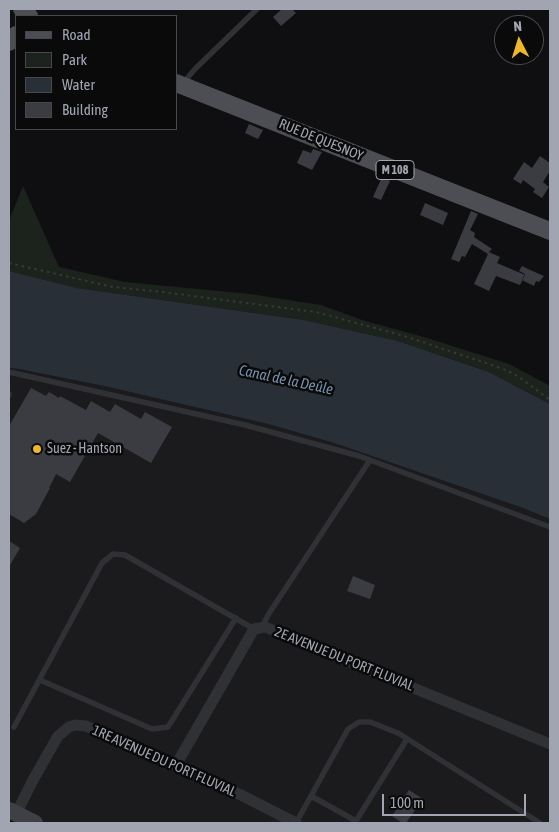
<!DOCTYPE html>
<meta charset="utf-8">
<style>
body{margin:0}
#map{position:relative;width:559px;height:832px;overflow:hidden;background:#0f0f11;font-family:"Asap Condensed",sans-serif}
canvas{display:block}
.frame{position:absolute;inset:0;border:10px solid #a0a5b1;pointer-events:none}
.legend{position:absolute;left:15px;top:15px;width:162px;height:115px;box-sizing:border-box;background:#0a0a0b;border:1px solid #46484d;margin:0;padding:6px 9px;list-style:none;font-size:15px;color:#a0a5b1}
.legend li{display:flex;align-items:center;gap:10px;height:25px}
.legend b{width:25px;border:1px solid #46484d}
.north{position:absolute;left:494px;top:15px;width:50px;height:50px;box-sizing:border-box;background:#0a0a0b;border:1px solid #46484d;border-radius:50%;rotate:355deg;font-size:14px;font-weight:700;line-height:20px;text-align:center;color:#a0a5b1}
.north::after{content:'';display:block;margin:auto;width:18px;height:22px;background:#edb82a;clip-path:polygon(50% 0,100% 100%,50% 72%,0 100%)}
.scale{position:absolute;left:382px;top:794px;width:144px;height:22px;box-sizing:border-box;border:2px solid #a0a5b1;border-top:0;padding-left:6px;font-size:15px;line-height:18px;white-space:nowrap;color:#a0a5b1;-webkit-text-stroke:4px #0a0a0b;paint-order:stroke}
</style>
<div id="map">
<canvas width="559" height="832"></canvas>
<div class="frame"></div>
<ul class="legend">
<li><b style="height:6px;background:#4c4e54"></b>Road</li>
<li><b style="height:14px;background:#1c231d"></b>Park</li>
<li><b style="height:14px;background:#282f36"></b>Water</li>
<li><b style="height:14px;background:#3b3c41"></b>Building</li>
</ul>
<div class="north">N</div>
<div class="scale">100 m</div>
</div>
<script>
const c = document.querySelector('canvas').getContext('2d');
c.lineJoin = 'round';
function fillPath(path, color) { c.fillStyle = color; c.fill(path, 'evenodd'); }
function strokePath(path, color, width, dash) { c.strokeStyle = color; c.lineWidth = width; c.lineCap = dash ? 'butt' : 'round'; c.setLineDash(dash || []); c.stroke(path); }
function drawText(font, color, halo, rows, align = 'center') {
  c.font = font + ' "Asap Condensed",sans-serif'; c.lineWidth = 5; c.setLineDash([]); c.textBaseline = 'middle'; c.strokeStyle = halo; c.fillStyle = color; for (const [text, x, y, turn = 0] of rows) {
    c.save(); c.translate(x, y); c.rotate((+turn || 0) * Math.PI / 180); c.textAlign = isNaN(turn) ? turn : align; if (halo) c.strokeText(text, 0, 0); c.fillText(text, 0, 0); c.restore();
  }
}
const built = new Path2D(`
 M9,368L19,369L104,386L268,424L334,443L520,507L550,519V823H43L9,806Z`);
const green = new Path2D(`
 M23,186L59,267L125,282L250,294L321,305L365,321L424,337L509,364L550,386V404L489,372L398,341L304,320L77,288L9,271V221Z`);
const water = new Path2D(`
 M9,271L77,288L304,320L398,341L489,372L550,404V519L520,507L334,443L268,424L104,386L19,369L9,368Z`);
const building = new Path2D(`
 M282,9H292L296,13L281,26L273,17Z
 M249,124L263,130L258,139L245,133Z
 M313,149L322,152L312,170L297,163L303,150L311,153Z
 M540,156L550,163V171L543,182L549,187L542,198L533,192L535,189L523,180L521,184L513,179L524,162L532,168Z
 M382,177L390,181L381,200L373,197Z
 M425,203L448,213L443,225L420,215Z
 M471,211L478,214L470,230L475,233L474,237L492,249L489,252L500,257L497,263L525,275L520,285L496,276L489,291L474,284L488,254L472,244L465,257L462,256L459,262L451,259Z
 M522,266L528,269L544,276L539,282L536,281L534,286L522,280L525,274L519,271Z
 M31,388L46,396L49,392L59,398L60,396L86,410L91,401L110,412L115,404L141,419L145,412L172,427L151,463L98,433L70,482L56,474L49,488H50L36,514L24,523L9,514V426Z
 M9,541L20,548L9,567Z
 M353,576L375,585L370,599L347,591Z
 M409,790L423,799L406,823H402L392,816Z`);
const path = new Path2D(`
 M9,263L113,287L154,291L316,312L404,336L492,365L508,371L519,377L550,400`);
const lane = new Path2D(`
 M183,83L196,68L257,9
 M9,372L245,425L359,456L550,527
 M9,395V394
 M262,627L268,615L370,460
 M40,680L152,729L168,727L236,618
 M14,727L102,563L113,554L125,555L254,629
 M311,796L356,821L407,739
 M296,823L348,729L359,722H370L398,733L540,823`);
const street = new Path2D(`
 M176,765L254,629L265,627L550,744
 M16,814L33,780L58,736L69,727L75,725L86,726L196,774L241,795L296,823`);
const secondary = new Path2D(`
 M9,810L35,823`);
const primary = new Path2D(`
 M22,9L29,16
 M9,42L16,35
 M176,83L550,231`);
const markers = [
 [37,449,5,"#edb82a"]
];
const shields = [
 [395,170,38]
];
const shieldNames = [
 ["M 108",395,170]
];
const streetNames = [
 ["RUE DE QUESNOY",321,140,22],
 ["2E AVENUE DU PORT FLUVIAL",344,659,22],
 ["1RE AVENUE DU PORT FLUVIAL",164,761,24]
];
const poiNames = [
 ["Suez - Hantson",47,449]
];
const waterNames = [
 ["Canal de la Deûle",286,380,12]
];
fillPath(built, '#1b1b1d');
fillPath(green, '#1c231d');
fillPath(water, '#282f36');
fillPath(building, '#3b3c41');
strokePath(path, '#36383c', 2, [2.5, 4]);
strokePath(lane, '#303135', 5.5);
strokePath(street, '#303135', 11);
strokePath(secondary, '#3e4045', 16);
strokePath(primary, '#4c4e54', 18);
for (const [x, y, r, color] of markers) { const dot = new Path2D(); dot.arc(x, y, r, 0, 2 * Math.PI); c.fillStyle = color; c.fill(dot); strokePath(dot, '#0a0a0b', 2); }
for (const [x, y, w] of shields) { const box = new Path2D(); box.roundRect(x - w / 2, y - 9.5, w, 19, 4); c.fillStyle = '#0a0a0b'; c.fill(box); strokePath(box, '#a0a5b1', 1); }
drawText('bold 12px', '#a0a5b1', null, shieldNames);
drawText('14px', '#a0a5b1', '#0a0a0b', streetNames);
drawText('14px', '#a0a5b1', '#0a0a0b', poiNames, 'left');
drawText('italic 15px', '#7790ad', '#0a0a0b', waterNames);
</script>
